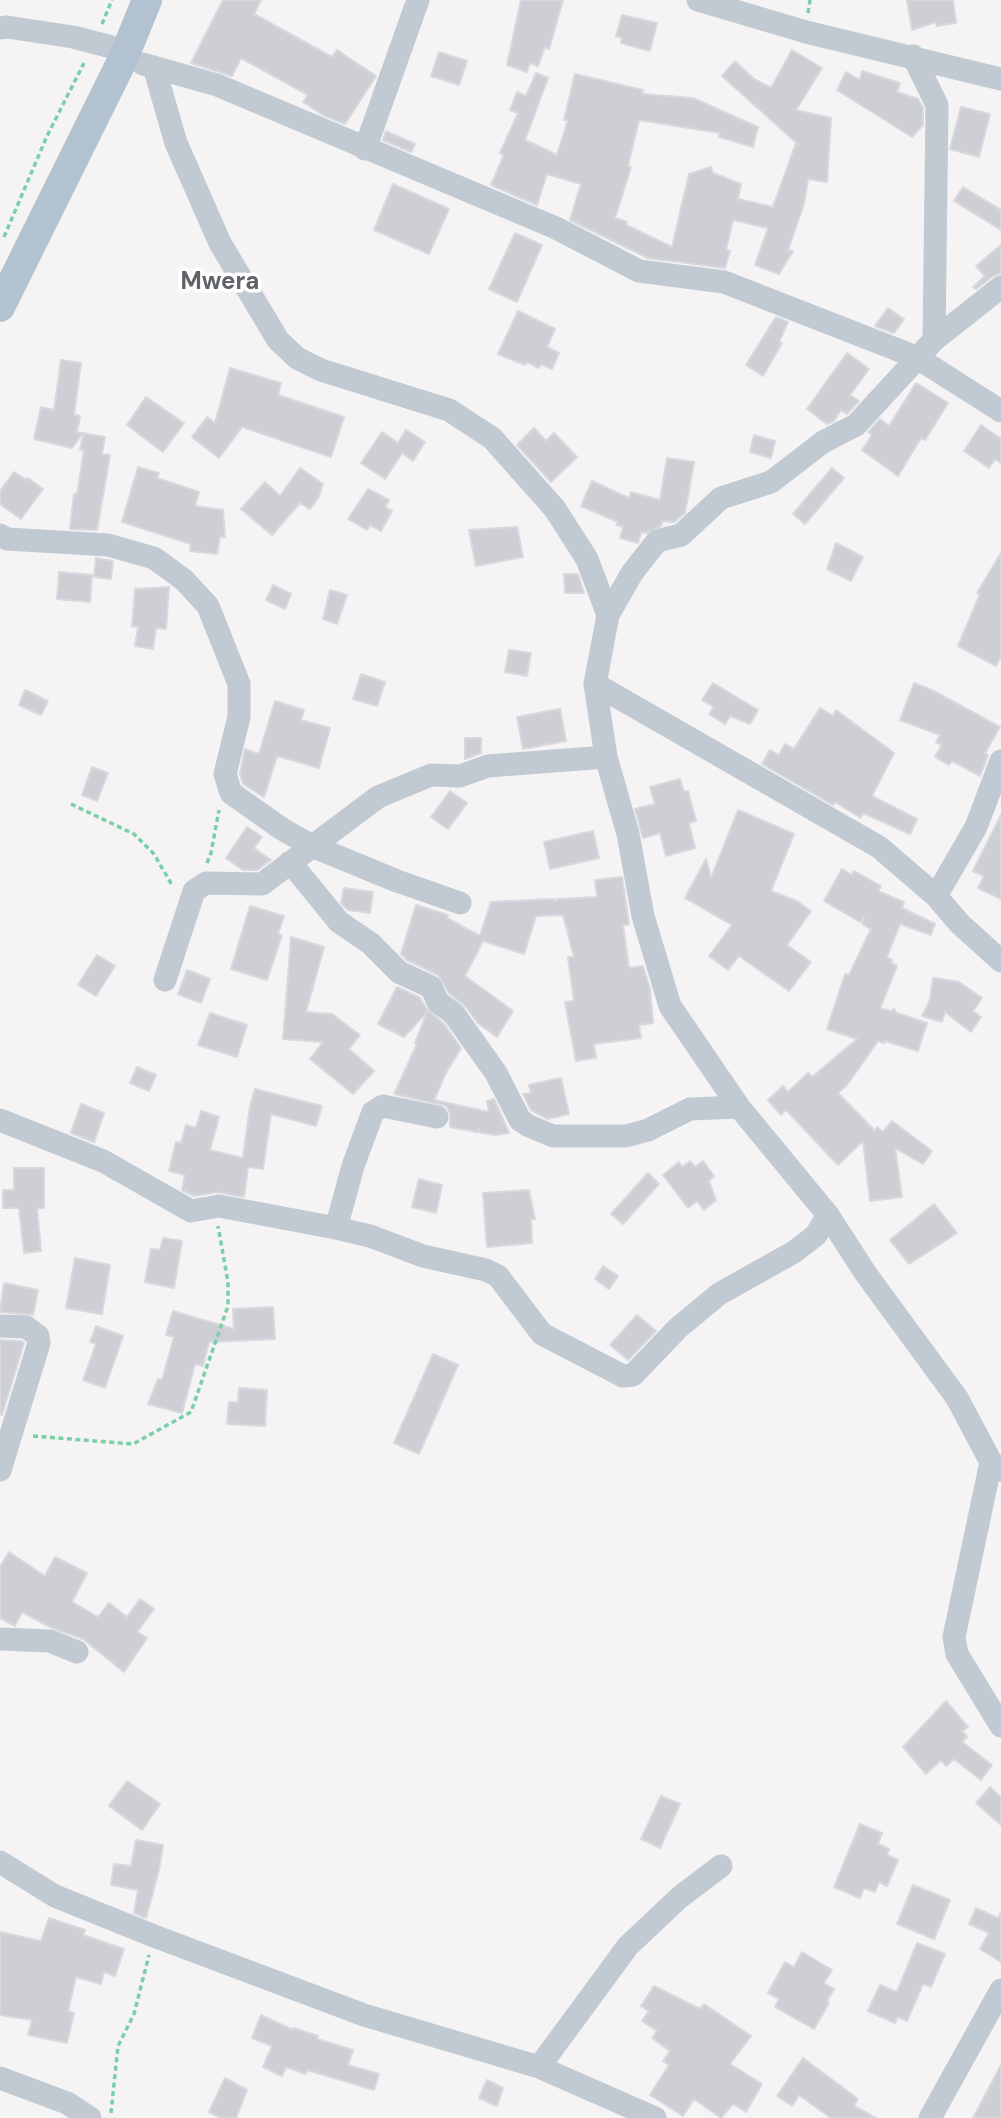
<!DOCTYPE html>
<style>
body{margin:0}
canvas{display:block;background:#f5f3f3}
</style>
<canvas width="1001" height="2118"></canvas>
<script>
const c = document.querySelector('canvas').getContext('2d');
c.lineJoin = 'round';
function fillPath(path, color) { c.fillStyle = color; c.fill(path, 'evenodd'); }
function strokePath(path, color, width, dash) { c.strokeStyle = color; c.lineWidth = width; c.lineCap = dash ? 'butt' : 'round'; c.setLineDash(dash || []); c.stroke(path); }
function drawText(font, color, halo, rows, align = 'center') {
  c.font = font + ' "DM Sans",sans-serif'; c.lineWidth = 7; c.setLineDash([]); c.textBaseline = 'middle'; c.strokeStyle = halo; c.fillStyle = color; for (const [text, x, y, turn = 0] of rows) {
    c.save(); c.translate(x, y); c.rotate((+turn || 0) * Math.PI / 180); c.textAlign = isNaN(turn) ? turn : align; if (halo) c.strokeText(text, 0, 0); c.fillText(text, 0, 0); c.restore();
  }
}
const building = new Path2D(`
 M223,0H261L254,14L332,57L337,50L376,76L345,124L323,115L303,102L308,95L241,58L232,76L191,63Z
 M521,0H563L549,49L545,47L538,66L530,63L527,72L507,65Z
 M907,0H953L956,23L937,26L936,22L912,30Z
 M622,15L657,23L650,51L621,43L622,38L616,36Z
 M792,50L822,68L796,110L831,118L827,182L808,179L804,204L788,250L793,251L779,274L755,265L768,228L733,220L726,250L730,251L725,268L648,258L570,220L581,184L547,174L537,205L491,185L504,155L500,153L518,113L510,110L517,92L526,96L536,73L548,78L525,140L557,155L568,120H564L575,74L643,90L642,94L693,98L758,127L753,147L719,137L720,133L639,120L628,166L631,167L615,218L627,222L626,225L672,247L689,174L711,167L713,173L741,184L738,199L773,207L796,143L799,145L722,76L735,61L754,79L771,88Z
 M439,52L467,61L459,85L431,76Z
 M862,71L900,83L897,92L918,99L923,108V125L912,137L837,90L846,72L860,80Z
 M961,107L990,114L979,157L950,149Z
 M386,131L415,144L411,152L383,140Z
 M393,184L449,209L429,254L374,230Z
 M963,187L1001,210V230L954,201Z
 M515,233L542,245L517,302L489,289Z
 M1001,245V273L993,276L976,289L973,287L985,276L976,266Z
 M888,308L904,319L894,333L875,326Z
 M518,311L555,329L547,347L559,353L552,369L541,364L539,368L527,362L525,365L498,354Z
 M776,317L788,322L779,342L782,343L763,376L746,365Z
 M847,353L869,369L850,395L859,401L847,414L841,410L834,421L827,424L807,409Z
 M61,360L81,363L74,415L80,416L77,432L105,437L102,454L110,455L97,530L70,529L74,494H77L84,450H80L83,433L72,448L34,439L41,407L54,410Z
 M230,368L281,383L278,395L344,417L331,457L242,427L219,458L192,437L207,417L215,423Z
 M916,383L948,403L925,440L921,438L898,476L862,450L872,435L868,432L880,419L889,426Z
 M146,397L184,423L163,452L127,425Z
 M981,425L1001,439V463L995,459L989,468L964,451Z
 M534,428L546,441L554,433L577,457L551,482L517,445Z
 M406,430L425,442L413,461L402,453L385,479L361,463L382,432L398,443Z
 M754,435L775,441L771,458L750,452Z
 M667,458L694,462L685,513L674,522L662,521L661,526L646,533L641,532L638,543L620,538L623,527L616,525L618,522L581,506L592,481L629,498L631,492L660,500Z
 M138,467L159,473L157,478L199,492L195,506L223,510L225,537H220L217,554L190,551L191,544L122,522Z
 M300,468L323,484L319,497L310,509L300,503L272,535L241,509L265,482L280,496Z
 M832,468L844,478L805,524L793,514Z
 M14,472L26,480L28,478L43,489L21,519L0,504V491Z
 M368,489L389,500L385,507L392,511L381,531L370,525L367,530L348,519Z
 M517,527L523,557L476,566L469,530Z
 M836,543L863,557L851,581L827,569Z
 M1001,553V656L996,666L958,646L980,594L977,593Z
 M96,558L113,561L111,579L94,577Z
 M59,572L92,575L90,602L57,599Z
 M564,574H578L584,593H565Z
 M273,585L291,594L285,609L266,600Z
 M169,587L166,629L156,628L153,649L135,646L138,627L132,626L135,589Z
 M330,590L347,595L337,624L323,619Z
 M509,650L531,653L527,676L505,672Z
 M361,674L385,682L377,706L353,699Z
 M713,683L758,710L750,724L730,716L725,724L709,714L714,707L702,700Z
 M914,683L932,690L1000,727L985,753L988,755L980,776L952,761L949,765L935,757L942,745L936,742L940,735L900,720Z
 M25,690L48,701L41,715L19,705Z
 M275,701L304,710L301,720L330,728L319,768L277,756L264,797L243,784L240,774L245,749L259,754Z
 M820,708L833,716L836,710L894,753L872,796L917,819L910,834L863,813L861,818L835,802L833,805L762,764L770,750L779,755L785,744L794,749Z
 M560,709L566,741L523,749L517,717Z
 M465,738H481V753L465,759Z
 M92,767L108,773L97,801L82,795Z
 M680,779L684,792L688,791L696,821L689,823L695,848L666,856L660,833L643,838L635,809L655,804L650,787Z
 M450,791L467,803L448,829L431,817Z
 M738,810L794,834L771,891L797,901L811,911L787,945L811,962L789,991L739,956L728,970L709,956L732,925L685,898L706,859L711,878Z
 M1001,815V899L978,888L984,876L973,871Z
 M247,827L262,837L254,848L271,860L257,870H243L226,858Z
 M593,831L599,858L550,869L544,842Z
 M842,869L852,875L854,871L881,886L878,891L904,902L902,908L935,924L931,935L900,924L887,957L892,960L891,963L897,966L880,1008L891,1011L894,1009L897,1013L927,1023L918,1051L885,1041L884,1043L878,1041L847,1085L838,1093L875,1131L877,1127L883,1132L892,1121L932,1151L923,1164L895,1148L902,1197L870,1201L863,1141L838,1165L786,1110L781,1115L768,1100L783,1086L788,1092L808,1073L812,1077L857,1039L827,1029L845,974L849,975L871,929L862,924L864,917L860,922L824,901Z
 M622,877L629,924L623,925L629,968L643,966L650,989L653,1023L639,1025L641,1038L594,1044L596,1058L576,1061L565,1002L574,1001L568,957H574L563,915L536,916L524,954L483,941L465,976L513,1011L497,1037L478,1023L465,1006L449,993L438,975L407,960L401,954L416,905L448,915L447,918L480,936L491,902L552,899L557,901V899L597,897L595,880Z
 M344,888L373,892L370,913L348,910L341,903Z
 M250,906L284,916L278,934L282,935L267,980L231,969Z
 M291,937L324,947L306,1012L332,1014L360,1035L349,1049L374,1071L353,1094L310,1059L323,1042L283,1039Z
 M97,955L115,966L96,996L78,985Z
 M187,970L210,979L201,1003L178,994Z
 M933,978L959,982L982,998L973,1011L981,1017L971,1032L945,1012L942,1022L922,1016L930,1000Z
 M397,987L420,998L426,1008L444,1024L461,1048L446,1073L434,1100L489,1112L487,1101L494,1099L509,1133L495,1135L479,1132V1129L478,1132L450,1127V1113L446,1106L394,1094L417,1044L415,1043L427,1012L404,1037L378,1024Z
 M210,1013L247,1025L237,1057L198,1045Z
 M137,1067L156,1075L149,1091L130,1083Z
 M561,1078L569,1114L547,1119L531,1110L523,1094L531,1093L529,1085Z
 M255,1089L322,1106L316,1126L271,1114L263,1169L248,1167L244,1197L217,1192L194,1196L182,1190L185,1175L169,1171L176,1142L181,1143L186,1125L196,1128L201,1111L219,1117L210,1150L243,1158L250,1106Z
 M81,1104L104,1113L94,1142L71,1133Z
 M690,1161L695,1167L703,1161L714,1176L709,1181L716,1200L704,1210L697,1201L688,1208L663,1175L679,1162L682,1167Z
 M14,1168H44V1208H37L41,1251L24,1253L19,1208H3V1190H14Z
 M648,1173L659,1184L623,1224L611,1214Z
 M419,1179L442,1185L436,1213L412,1207Z
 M529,1190L535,1219H531L532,1243L487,1247L483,1193Z
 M934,1204L957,1233L909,1264L890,1240Z
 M163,1238L182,1241L174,1288L145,1282L151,1249L160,1250Z
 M75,1258L110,1265L102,1314L66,1308Z
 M603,1266L618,1276L609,1289L595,1279Z
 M4,1283L38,1290L33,1315L0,1312Z
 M273,1307L275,1339L209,1342L203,1366L195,1364L182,1413L148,1404L158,1379L162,1380L174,1337L166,1335L173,1311L234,1329L233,1309Z
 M637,1315L656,1331L628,1360L610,1345Z
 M96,1326L123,1336L105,1388L83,1380L96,1344L90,1342Z
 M0,1340L21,1341L24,1343L2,1415L0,1414Z
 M433,1354L458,1365L419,1454L394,1443Z
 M239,1388L267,1390L265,1426L227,1424L229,1402H238Z
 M9,1552L45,1576L55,1557L87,1573L72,1602L98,1617L109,1603L127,1617L140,1599L154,1609L137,1632L147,1638L124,1672L83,1639L50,1627L22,1612L15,1626L0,1618V1567Z
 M946,1701L968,1727L962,1731L967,1737L962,1742L992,1765L981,1780L954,1759L946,1766L941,1760L926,1774L903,1747Z
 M127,1781L160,1804L142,1830L109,1806Z
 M990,1787L1001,1797V1825L976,1803Z
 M661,1796L680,1804L660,1848L641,1839Z
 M860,1824L882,1833L878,1844L889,1849L887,1855L898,1860L887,1886L879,1882L875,1892L864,1888L860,1898L834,1887Z
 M136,1840L163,1845L159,1870L146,1918L134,1913L138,1890L111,1885L114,1864L131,1866Z
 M913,1885L950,1900L934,1939L897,1924Z
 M976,1908L998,1918L1001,1912V1962L980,1949L989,1933L969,1924Z
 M49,1918L85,1930L83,1935L124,1949L115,1976L104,1972L101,1984L76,1977L68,2011L74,2013L67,2043L28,2035L32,2020L0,2015V1932L41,1941Z
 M917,1943L945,1954L931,1987L923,1984L907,2021L898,2017L895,2023L868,2011L880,1985L897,1992Z
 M802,1952L832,1970L824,1983L834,1989L827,2001L829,2003L814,2029L775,2007L779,1999L768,1993L785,1962L794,1967Z
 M654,1986L700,2009L704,2004L751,2036L730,2064L762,2084L746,2112L733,2104L721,2118L694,2099L683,2116L650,2095L669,2065L663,2061L670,2051L652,2038L657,2031L642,2021L649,2011L641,2006Z
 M261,2015L293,2030V2028L318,2036L317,2039L353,2050L348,2065L379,2074L374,2090L307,2070L306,2074L286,2067L282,2076L263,2067L272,2046L252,2038Z
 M803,2058L858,2099L854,2106L876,2118H831L799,2095L792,2106L777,2096Z
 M1001,2065V2118H973Z
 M225,2078L247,2090L236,2118H221L209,2112Z
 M487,2080L503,2088L497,2106L479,2098Z`);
const path = new Path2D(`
 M808,13L810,0
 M102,24L112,0
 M4,237L47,136L84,63
 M71,804L134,834L154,854L172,885
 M207,863L211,853L219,810
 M33,1436L133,1444L191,1412L228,1306V1282L218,1226
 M111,2113L118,2046L134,2014L149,1955`);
const minor = new Path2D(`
 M698,0L806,32L1001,79
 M0,28L7,27L73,37L127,51
 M913,56L937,105L934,340
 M143,64L217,85L556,228L639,271L724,282L916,357L1001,411
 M154,67L176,143L220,243L278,340L297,358L321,370L449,410L492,438L555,509L587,559L608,615L595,684L606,757L628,834L643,916L670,1006L739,1107L828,1215L866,1274L957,1398L991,1462L1001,1470
 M365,149L418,0
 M0,535L7,539L108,545L154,558L184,580L208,606L239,684V717L225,774L231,793L282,829L312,846L397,881L460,903
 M608,615L632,573L657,541L681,535L721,498L771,482L823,442L856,425L934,340L1001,287
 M595,684L879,847L936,896L960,924L1001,961
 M290,862L339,922L370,943L399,972L431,987L438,1002L454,1014L496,1073L520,1120L529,1126L553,1136H626L648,1130L690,1109L739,1107
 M936,896L976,827L1001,761
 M165,980L194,891L206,883L262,884L378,797L431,775L460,776L488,766L606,757
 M0,1120L103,1161L191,1211L219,1206L336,1228L370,1236L423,1256L486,1270L498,1276L542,1334L623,1376L633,1375L678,1328L719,1294L794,1252L816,1235L828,1215
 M336,1228L353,1166L373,1112L383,1106L437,1117
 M0,1326L26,1327L38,1336L39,1343L0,1470
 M991,1462L954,1637L957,1654L1001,1726
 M0,1639L50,1641L77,1652
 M0,1862L55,1896L154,1936L364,2015L539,2067L655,2118
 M539,2067L628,1946L680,1897L721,1866
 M0,2078L67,2103L90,2118
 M930,2118L1001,1990`);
const major = new Path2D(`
 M0,307L123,59L147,0`);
const quarterNames = [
 ["Mwera",220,283]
];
fillPath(building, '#cdcfd5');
strokePath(building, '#d7d9de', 2);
strokePath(path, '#7ad0a6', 3.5, [5, 3.5]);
strokePath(minor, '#c1cad2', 23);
strokePath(major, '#b3c2d1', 30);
drawText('bold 24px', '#5f6368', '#fff', quarterNames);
</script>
